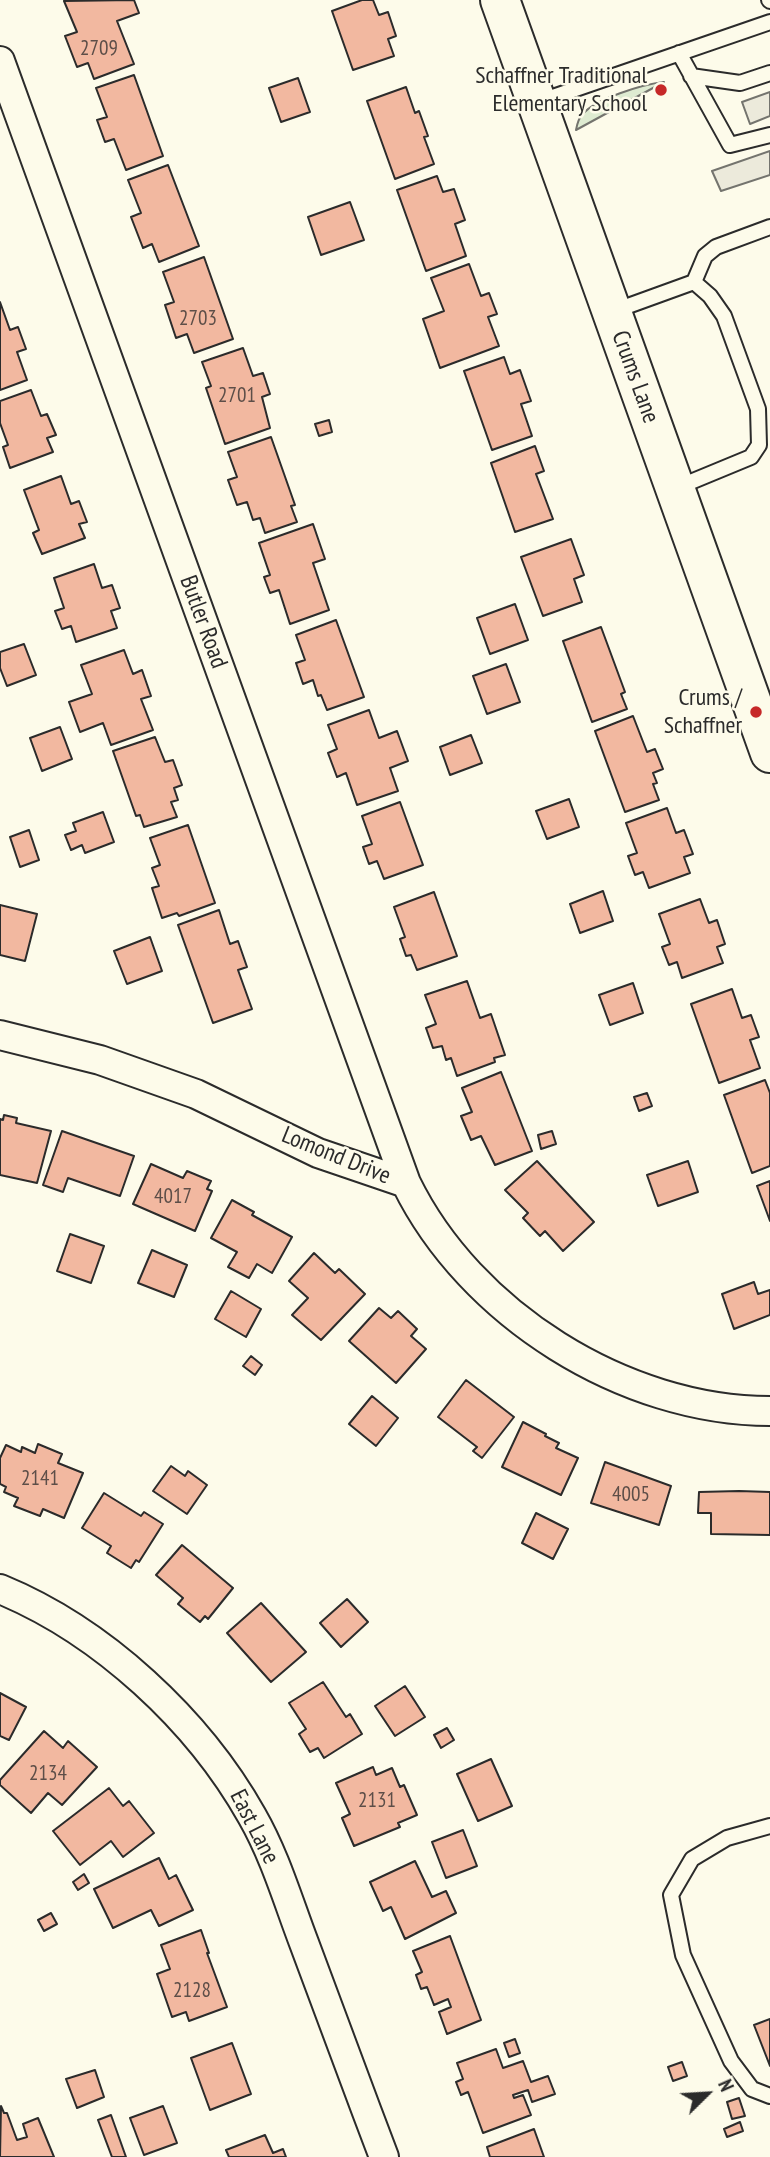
<!DOCTYPE html>
<style>
body{margin:0}
#map{position:relative;width:770px;height:2157px;overflow:hidden;background:#fdfbea;font-family:"PT Sans Narrow",sans-serif}
canvas{display:block}
.north{position:absolute;left:672px;top:2059px;width:70px;height:70px;-webkit-text-stroke:5px #fdfbea;paint-order:stroke;rotate:66deg;font-size:19px;font-weight:700;line-height:28px;text-align:center;color:#2b2b2b}
.north::after{content:'';display:block;margin:auto;width:24px;height:32px;background:#2b2b2b;clip-path:polygon(50% 0,100% 100%,50% 72%,0 100%)}
</style>
<div id="map">
<canvas width="770" height="2157"></canvas>
<div class="north">N</div>
</div>
<script>
const c = document.querySelector('canvas').getContext('2d');
c.lineJoin = 'round';
function fillPath(path, color) { c.fillStyle = color; c.fill(path, 'evenodd'); }
function strokePath(path, color, width, dash) { c.strokeStyle = color; c.lineWidth = width; c.lineCap = dash ? 'butt' : 'round'; c.setLineDash(dash || []); c.stroke(path); }
function drawText(font, color, halo, rows, align = 'center') {
  c.font = font + ' "PT Sans Narrow",sans-serif'; c.lineWidth = 5; c.setLineDash([]); c.textBaseline = 'middle'; c.strokeStyle = halo; c.fillStyle = color; for (const [text, x, y, turn = 0] of rows) {
    c.save(); c.translate(x, y); c.rotate((+turn || 0) * Math.PI / 180); c.textAlign = isNaN(turn) ? turn : align; if (halo) c.strokeText(text, 0, 0); c.fillText(text, 0, 0); c.restore();
  }
}
const green = new Path2D(`
 M664,82L576,130C577,125 578,119 582,115C594,99 644,84 664,82Z`);
const parking = new Path2D(`
 M770,92V116L750,124L742,102Z
 M770,151V175L721,191L712,171Z`);
const building = new Path2D(`
 M134,0L139,13L117,21L134,64L94,79L88,63L77,67L65,36L77,32L64,1Z
 M362,0H373L379,15L388,12L396,36L388,39L394,56L353,70L332,11Z
 M134,75L163,156L126,170L114,139L105,142L97,120L107,117L96,88Z
 M298,78L310,112L281,122L269,88Z
 M406,87L415,113L419,111L428,136L424,137L434,164L395,179L367,101Z
 M168,165L199,246L159,262L152,244L143,248L131,217L141,213L128,180Z
 M437,176L443,192L454,189L465,220L455,224L466,256L426,271L397,190Z
 M350,202L364,240L321,255L308,217Z
 M204,257L233,339L194,353L187,334L176,338L165,305L174,302L163,272Z
 M469,264L481,296L489,293L497,314L488,317L499,346L440,368L423,319L444,311L431,278Z
 M0,302L10,330L18,327L26,349L17,352L27,380L0,390Z
 M243,348L253,376L263,373L270,394L262,397L270,428L225,444L206,388L211,386L202,362Z
 M504,357L510,374L520,370L531,401L521,404L532,436L492,450L464,371Z
 M31,390L41,416L47,414L56,435L47,438L53,452L10,468L3,447L8,445L0,423V401Z
 M329,420L332,432L319,436L315,424Z
 M271,437L295,505L291,506L297,522L265,533L260,518L253,520L247,502L237,505L228,480L237,477L228,452Z
 M535,446L544,471L536,474L553,519L515,532L491,463Z
 M61,476L71,504L79,501L87,522L79,524L85,538L42,554L33,533L39,530L24,490Z
 M313,524L325,559L313,563L329,610L290,624L279,590L270,593L264,577L270,575L259,543Z
 M571,539L584,575L574,579L582,602L543,616L521,557Z
 M94,564L102,588L112,585L120,608L111,611L117,628L76,642L71,626L62,629L55,611L64,608L54,578Z
 M515,604L528,640L490,654L477,618Z
 M336,620L364,697L327,710L321,695L318,696L313,680L303,684L296,663L305,660L296,635Z
 M601,627L625,692L621,694L627,709L592,722L563,641Z
 M24,644L36,675L7,686L0,668V652Z
 M124,650L133,674L142,670L151,696L141,699L153,730L111,745L103,723L80,732L69,702L92,694L81,665Z
 M506,664L520,702L487,714L473,676Z
 M369,710L379,738L397,731L408,761L390,768L398,791L357,805L346,773L337,777L328,753L337,749L328,725Z
 M633,716L647,752L655,749L663,769L653,773L657,783L653,784L659,800L625,812L595,731Z
 M60,727L72,759L42,771L30,738Z
 M471,735L482,763L450,775L440,747Z
 M155,737L165,762L173,760L182,785L174,788L178,800L171,802L177,817L144,827L140,815L136,816L113,751Z
 M569,799L579,827L547,839L536,811Z
 M400,802L423,865L384,879L377,861L369,864L363,847L372,844L362,816Z
 M667,808L676,833L684,830L693,854L684,857L690,873L649,888L643,872L635,875L628,856L637,853L626,823Z
 M103,812L114,842L85,853L82,845L71,850L65,835L76,831L73,823Z
 M188,825L215,903L179,916L177,913L162,918L152,888L159,886L152,868L160,865L150,838Z
 M29,830L39,860L20,867L10,837Z
 M603,891L613,921L580,933L570,904Z
 M434,892L457,956L417,970L411,955L406,956L400,939L405,937L394,907Z
 M700,899L709,923L717,920L725,944L717,947L723,963L682,978L677,962L669,965L662,947L670,944L659,914Z
 M0,905L37,914L25,961L0,955Z
 M219,910L230,944L238,941L247,967L238,970L252,1009L213,1023L178,925Z
 M150,937L162,971L127,984L114,951Z
 M467,981L480,1018L491,1014L505,1055L494,1058L495,1062L457,1076L451,1058L446,1060L442,1046L433,1048L426,1028L436,1024L425,995Z
 M633,983L643,1013L610,1025L599,995Z
 M732,989L742,1018L751,1015L759,1037L750,1040L760,1068L719,1083L691,1004Z
 M501,1072L532,1151L495,1165L481,1136L471,1140L461,1116L472,1112L462,1088Z
 M765,1080L770,1093V1166L752,1173L724,1095Z
 M647,1093L652,1106L639,1111L634,1097Z
 M4,1115L17,1118L16,1123L51,1131L37,1183L0,1175V1119L3,1120Z
 M62,1131L134,1156L120,1196L68,1178L63,1192L43,1185Z
 M552,1131L556,1144L541,1149L538,1135Z
 M537,1161L594,1222L563,1251L545,1231L540,1236L523,1218L528,1213L505,1190Z
 M688,1161L698,1192L658,1206L647,1175Z
 M151,1164L183,1178L187,1171L211,1181L207,1189L212,1191L195,1231L133,1204Z
 M770,1181V1221L757,1186Z
 M232,1200L254,1212L252,1215L292,1237L272,1273L257,1264L249,1278L228,1267L237,1252L211,1238Z
 M70,1234L104,1246L91,1283L57,1271Z
 M152,1250L187,1265L174,1297L138,1283Z
 M314,1253L335,1273L339,1269L365,1294L321,1340L292,1315L308,1298L289,1281Z
 M754,1282L758,1294L770,1290V1315L734,1329L722,1294Z
 M231,1291L261,1309L246,1337L215,1319Z
 M379,1308L391,1318L398,1311L417,1329L411,1336L426,1349L396,1383L349,1341Z
 M251,1356L262,1365L255,1375L243,1366Z
 M466,1380L514,1417L482,1458L473,1451L477,1447L438,1417Z
 M372,1396L398,1418L376,1446L349,1424Z
 M523,1422L546,1434L545,1436L559,1443L556,1448L578,1458L561,1495L502,1467Z
 M38,1444L62,1454L58,1463L83,1473L64,1518L43,1509L40,1516L14,1506L18,1498L4,1492L6,1487L0,1484V1458L6,1445L21,1452L22,1447L35,1453Z
 M605,1462L671,1486L659,1525L591,1503Z
 M171,1466L185,1476L188,1471L207,1485L187,1514L153,1491Z
 M739,1491L770,1492V1535L711,1534V1513H698L699,1492Z
 M104,1493L141,1516L144,1512L163,1524L139,1562L136,1560L131,1568L107,1553L111,1546L82,1528Z
 M536,1513L568,1529L553,1559L522,1543Z
 M182,1545L233,1588L208,1619L205,1616L200,1622L178,1604L183,1598L156,1575Z
 M347,1599L368,1622L341,1647L320,1623Z
 M261,1603L306,1652L271,1682L227,1633Z
 M323,1682L346,1717L350,1714L362,1734L324,1758L318,1748L310,1752L299,1734L306,1729L289,1703Z
 M405,1686L425,1717L395,1736L375,1706Z
 M0,1693L26,1707L9,1740L0,1736Z
 M447,1728L454,1740L441,1748L434,1735Z
 M44,1731L63,1748L68,1741L97,1767L62,1805L48,1793L31,1813L0,1785V1780Z
 M491,1759L512,1806L478,1821L457,1774Z
 M373,1767L376,1775L392,1768L400,1787L404,1785L417,1815L398,1823L400,1827L354,1846L342,1818L350,1814L336,1783Z
 M109,1788L123,1806L129,1801L154,1833L123,1857L111,1841L80,1865L53,1831Z
 M463,1830L477,1866L446,1878L432,1842Z
 M159,1858L169,1879L176,1875L193,1910L159,1926L151,1910L113,1928L94,1889Z
 M415,1861L432,1897L446,1891L456,1913L405,1939L391,1907L383,1911L370,1882Z
 M84,1874L89,1883L78,1890L73,1882Z
 M51,1913L57,1924L44,1931L38,1920Z
 M201,1930L209,1953H207L227,2007L189,2021L186,2012L172,2017L157,1974L170,1969L161,1945Z
 M450,1936L481,2020L447,2034L439,2012L451,2007L448,1999L434,2005L427,1987L421,1989L416,1975L422,1972L413,1951Z
 M770,2019V2066L754,2025Z
 M515,2039L520,2053L509,2057L504,2043Z
 M232,2043L251,2094L210,2110L191,2058Z
 M496,2049L503,2068L523,2061L531,2082L548,2076L555,2094L532,2102L528,2090L513,2095L514,2098L523,2095L531,2115L483,2133L468,2092L461,2095L456,2082L463,2079L457,2063Z
 M682,2062L687,2076L673,2081L668,2067Z
 M95,2070L104,2097L77,2108L66,2079Z
 M739,2098L745,2116L732,2119L727,2102Z
 M1,2106L4,2113H7L17,2140L27,2137L23,2124L38,2118L54,2157H0Z
 M163,2106L177,2143L144,2155L130,2118Z
 M111,2115L126,2157H112L98,2120Z
 M740,2122L743,2131L727,2137L724,2129Z
 M534,2129L544,2157H490L487,2147Z
 M265,2135L273,2153L283,2149L286,2157H229L226,2150Z`);
const service = new Path2D(`
 M769,0L770,1
 M679,53L730,145L770,135
 M691,76L740,83L770,73
 M538,102L770,22
 M694,282L705,256L716,247L770,227
 M614,311L694,282
 M676,488L751,457L759,445L758,409L724,316L710,296L694,282
 M770,1826L727,1838L692,1859L671,1895L683,1955L731,2061L752,2089L770,2096`);
const minor = new Path2D(`
 M0,61L406,1183
 M0,1035L100,1060L196,1094L318,1153L406,1183C470,1314 624,1411 770,1411
 M0,1589C102,1631 198,1720 252,1816C275,1856 288,1901 304,1943C331,2015 357,2086 384,2157`);
const secondary = new Path2D(`
 M500,0L770,753`);
const markers = [
 [661,90,7,"#c62828"],
 [756,712,7,"#c62828"]
];
const numberNames = [
 ["2709",99,49],
 ["2703",198,319],
 ["2701",237,396],
 ["4017",173,1197],
 ["2141",40,1479],
 ["4005",631,1495],
 ["2134",48,1774],
 ["2131",377,1801],
 ["2128",192,1991]
];
const poiNames = [
 ["Schaffner Traditional",647,76],
 ["Elementary School",647,104],
 ["Crums /",742,698],
 ["Schaffner",742,726]
];
const streetNames = [
 ["Crums Lane",635,377,70],
 ["Butler Road",203,622,70],
 ["Lomond Drive",336,1156,22],
 ["East Lane",254,1827,63]
];
fillPath(green, '#deebd1');
strokePath(green, '#74746e', 2);
fillPath(parking, '#eceadb');
strokePath(parking, '#74746e', 2);
fillPath(building, '#f2b8a0');
strokePath(building, '#2b2b2b', 2);
strokePath(service, '#2b2b2b', 18);
strokePath(minor, '#2b2b2b', 32);
strokePath(secondary, '#2b2b2b', 42);
strokePath(service, '#fdfbea', 14);
strokePath(minor, '#fdfbea', 28);
strokePath(secondary, '#fdfbea', 38);
for (const [x, y, r, color] of markers) { const dot = new Path2D(); dot.arc(x, y, r, 0, 2 * Math.PI); c.fillStyle = color; c.fill(dot); strokePath(dot, '#fdfbea', 2.5); }
drawText('21px', '#5d4e48', null, numberNames);
drawText('24px', '#2b2b2b', '#fdfbea', poiNames, 'right');
drawText('24px', '#2b2b2b', '#fdfbea', streetNames);
</script>
